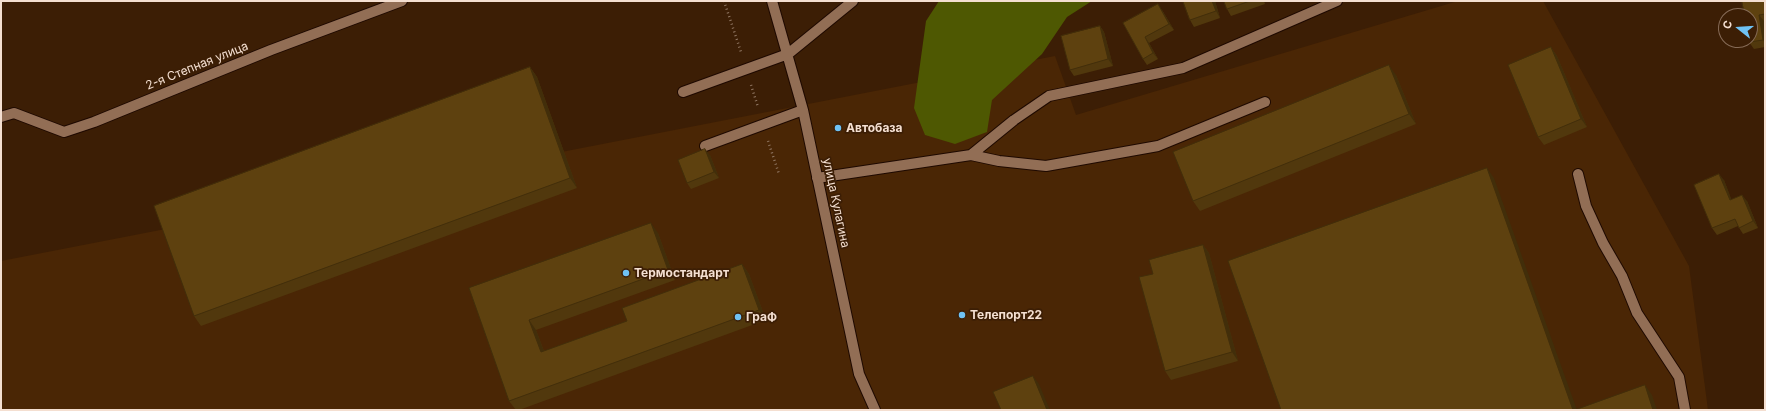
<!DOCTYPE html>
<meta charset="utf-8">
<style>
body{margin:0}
#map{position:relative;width:1766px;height:411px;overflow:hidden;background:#3c1e05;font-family:Inter,sans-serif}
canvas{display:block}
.frame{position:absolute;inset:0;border:2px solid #f4dfd1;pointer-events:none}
.north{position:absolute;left:1718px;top:8px;width:40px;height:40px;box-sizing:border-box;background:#3c1e05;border:1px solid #866b57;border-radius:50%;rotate:287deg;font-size:11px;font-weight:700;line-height:16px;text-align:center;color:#f4dfd1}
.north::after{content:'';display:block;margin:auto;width:14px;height:18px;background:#6fc2f4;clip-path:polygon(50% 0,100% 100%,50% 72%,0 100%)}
</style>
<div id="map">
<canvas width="1766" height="411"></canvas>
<div class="frame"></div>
<div class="north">С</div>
</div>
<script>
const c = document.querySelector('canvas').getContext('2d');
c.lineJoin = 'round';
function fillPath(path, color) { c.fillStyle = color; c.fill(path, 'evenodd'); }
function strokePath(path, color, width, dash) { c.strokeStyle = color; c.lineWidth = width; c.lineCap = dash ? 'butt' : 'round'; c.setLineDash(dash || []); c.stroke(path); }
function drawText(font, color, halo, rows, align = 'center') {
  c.font = font + ' Inter,sans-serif'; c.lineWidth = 3.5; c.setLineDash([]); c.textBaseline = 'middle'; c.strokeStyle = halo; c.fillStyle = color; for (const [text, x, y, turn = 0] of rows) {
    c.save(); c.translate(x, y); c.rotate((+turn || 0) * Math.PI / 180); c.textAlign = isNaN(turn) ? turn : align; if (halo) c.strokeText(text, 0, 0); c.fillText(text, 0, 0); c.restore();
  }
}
const built = new Path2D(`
 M1458,1H1543L1689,266L1708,410H1V261L1055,56L1076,115Z`);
const forest = new Path2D(`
 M939,1H1092L1067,17L1042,54L992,100L987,132L955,144L925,135L914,108L926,21Z`);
const path = new Path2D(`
 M724,1L741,52
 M751,85L758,107
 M768,141L779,174`);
const minor = new Path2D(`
 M772,1L803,110L859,374L875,410
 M683,92L788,54L853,1
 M1,117L14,113L64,132L94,122L271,50L402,1
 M705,146L803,110
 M971,155L999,161L1046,166L1158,146L1265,102
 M1578,174L1586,206L1603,243L1622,276L1637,313L1679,377L1685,410
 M817,178L971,155L1014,120L1049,96L1183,68L1337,1`);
const wall = new Path2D(`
 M1215,1L1220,18L1194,27L1190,20Z
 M1224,1H1264L1265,4L1231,16L1227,9Z
 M1765,1V21H1764L1765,30V47L1754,49L1749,42Z
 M1162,10L1174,30L1149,43L1158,59L1147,65L1143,59L1123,23Z
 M1100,26L1104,32L1113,66L1074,76L1070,70Z
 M1551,47L1557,56L1587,127L1544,145L1538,137Z
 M530,67L537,77L577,188L201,326L194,316Z
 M1396,75L1416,124L1200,211L1193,201Z
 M710,155L719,178L691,189L687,183Z
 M1724,180L1731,199L1747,201L1758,228L1743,234L1738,226L1717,235L1712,228Z
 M658,233L675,280L536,330L544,351L627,321L742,264L749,274L766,320L519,410H516L509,401L469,288Z
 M1203,245L1209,253L1238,361L1171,380L1165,371L1153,274Z`);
const shadedWall = new Path2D(`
 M1212,1H1215L1220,18L1216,11Z
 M1158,4L1162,10L1174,30L1169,24Z
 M1759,15L1764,21L1765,30V43L1763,40Z
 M1100,26L1104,32L1113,66L1108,59Z
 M1145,37L1149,43L1158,59L1153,53Z
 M1551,47L1557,56L1587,127L1581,119Z
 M1389,65L1396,75L1416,124L1409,114Z
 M530,67L537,77L577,188L570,178Z
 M705,149L710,155L719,178L714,172Z
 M1487,168L1494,178L1577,410H1573Z
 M1719,174L1724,180L1734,206L1730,200Z
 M1742,195L1747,201L1758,228L1753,221Z
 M651,223L658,233L675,280L668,270Z
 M1203,245L1209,253L1238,361L1232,352Z
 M742,264L749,274L766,320L759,310Z
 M529,320L536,330L548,362L541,352Z
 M1033,376L1039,384L1050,410H1047Z
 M1645,385L1652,395L1657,410H1653Z`);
const building = new Path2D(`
 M1183,1H1212L1216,11L1190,20Z
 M1224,1H1250L1227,9Z
 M1742,1H1765V14L1759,15L1763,40L1749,42V40H1750V16H1745Z
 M1158,4L1169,24L1145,37L1153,53L1143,59L1123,23Z
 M1100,26L1108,59L1070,70L1061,36Z
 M1551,47L1581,119L1538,137L1508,65Z
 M1389,65L1409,114L1193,201L1173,152Z
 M530,67L570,178L194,316L154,206Z
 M705,149L714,172L687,183L678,160Z
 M1487,168L1573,410H1281L1228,261Z
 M1719,174L1730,200L1742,195L1753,221L1739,228L1735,219L1712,228L1694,185Z
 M651,223L668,270L529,320L541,352L627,321L622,308L742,264L759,310L509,401L469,288Z
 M1203,245L1232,352L1165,371L1139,277L1153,274L1149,260Z
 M1033,376L1047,410H1001L993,392Z
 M1645,385L1653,410H1575Z`);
const markers = [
 [838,128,4,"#6fc2f4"],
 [626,273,4,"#6fc2f4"],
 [962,315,4,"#6fc2f4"],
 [738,317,4,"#6fc2f4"]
];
const streetNames = [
 ["2-я Степная улица",197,66,-22],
 ["улица Кулагина",836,203,78]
];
const poiNames = [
 ["Автобаза",846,128],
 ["Термостандарт",634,273],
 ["Телепорт22",970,315],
 ["ГраФ",746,317]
];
fillPath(built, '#4a2605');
fillPath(forest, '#4e5802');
strokePath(minor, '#1e0900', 12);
strokePath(path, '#907662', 2.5, [1, 3]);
strokePath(minor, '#926e55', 10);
fillPath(wall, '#51380d');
fillPath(shadedWall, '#422e0a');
fillPath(building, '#5e410f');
strokePath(building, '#422e0a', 1);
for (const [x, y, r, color] of markers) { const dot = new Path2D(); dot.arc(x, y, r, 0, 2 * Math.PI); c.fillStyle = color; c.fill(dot); strokePath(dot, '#3c1e05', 1.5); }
drawText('12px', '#f4dfd1', '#3c1e05', streetNames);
drawText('bold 12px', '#f4dfd1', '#3c1e05', poiNames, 'left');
</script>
